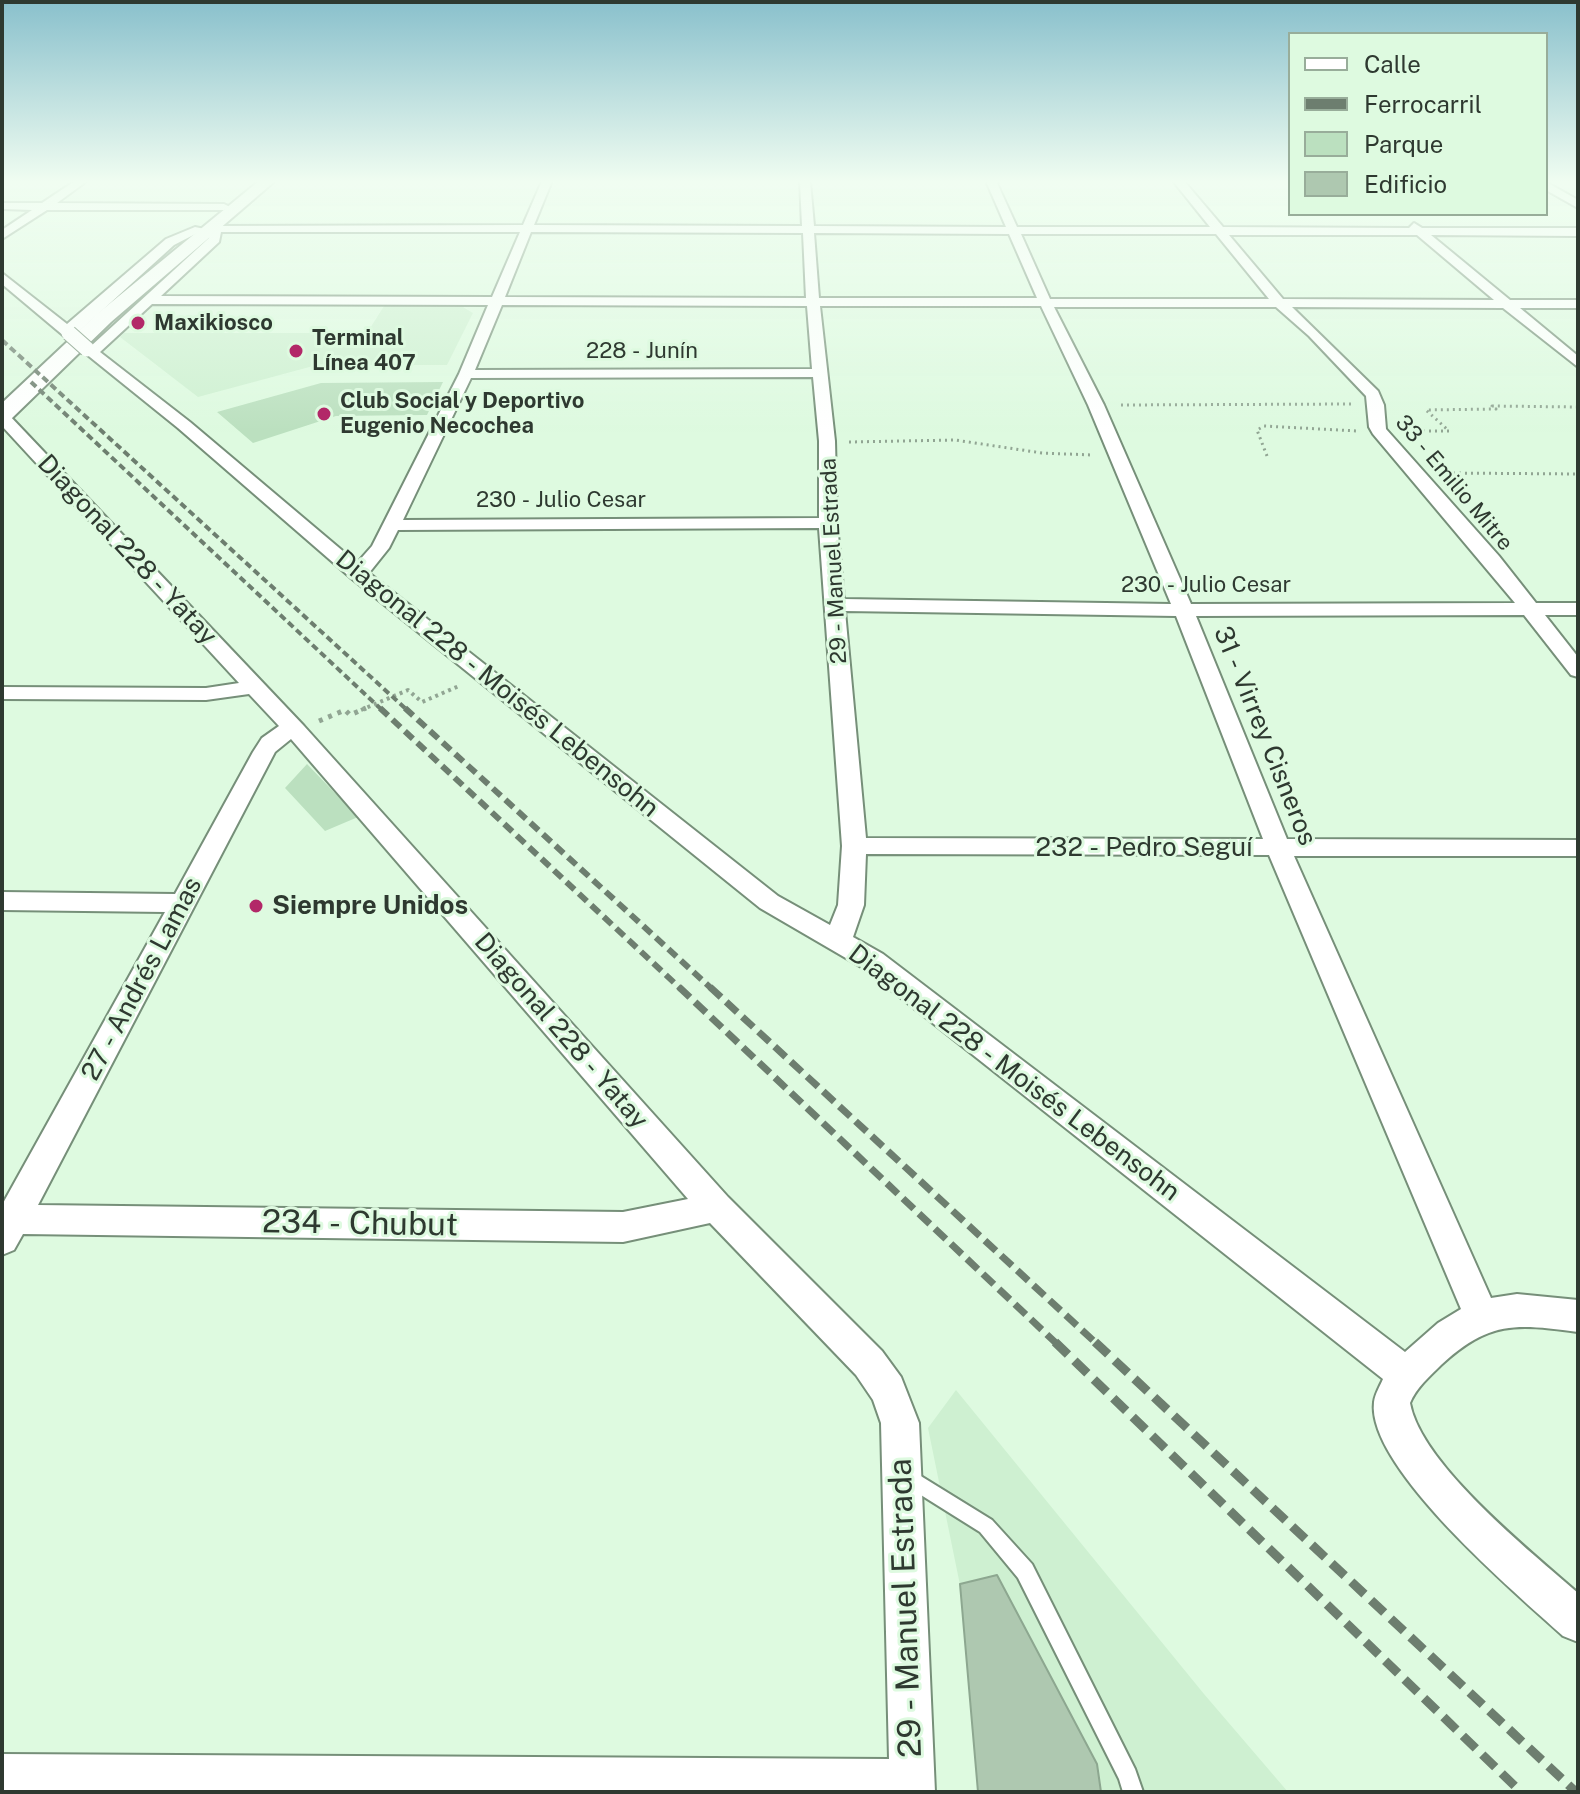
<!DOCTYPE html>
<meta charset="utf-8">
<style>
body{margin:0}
#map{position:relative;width:1580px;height:1794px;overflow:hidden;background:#defae0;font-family:"Public Sans",sans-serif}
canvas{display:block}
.frame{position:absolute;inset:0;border:4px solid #2e3930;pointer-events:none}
.legend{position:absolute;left:1288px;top:32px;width:260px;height:184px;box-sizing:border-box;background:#defae0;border:2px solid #98ad9a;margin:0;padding:10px 14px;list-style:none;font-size:24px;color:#2e3930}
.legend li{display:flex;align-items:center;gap:16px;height:40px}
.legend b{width:40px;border:2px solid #98ad9a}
</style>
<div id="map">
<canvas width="1580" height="1794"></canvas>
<div class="frame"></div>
<ul class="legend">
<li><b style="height:10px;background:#fff"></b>Calle</li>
<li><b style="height:10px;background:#6d7e6f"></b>Ferrocarril</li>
<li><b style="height:22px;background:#bbe0bf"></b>Parque</li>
<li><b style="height:22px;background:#aec8b0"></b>Edificio</li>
</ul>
</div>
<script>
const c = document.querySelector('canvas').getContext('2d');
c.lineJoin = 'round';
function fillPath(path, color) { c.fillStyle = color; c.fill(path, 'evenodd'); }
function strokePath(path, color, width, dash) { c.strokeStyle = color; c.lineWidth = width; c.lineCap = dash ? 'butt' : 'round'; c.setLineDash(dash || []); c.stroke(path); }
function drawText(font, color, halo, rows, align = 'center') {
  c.font = font + ' "Public Sans",sans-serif'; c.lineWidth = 6; c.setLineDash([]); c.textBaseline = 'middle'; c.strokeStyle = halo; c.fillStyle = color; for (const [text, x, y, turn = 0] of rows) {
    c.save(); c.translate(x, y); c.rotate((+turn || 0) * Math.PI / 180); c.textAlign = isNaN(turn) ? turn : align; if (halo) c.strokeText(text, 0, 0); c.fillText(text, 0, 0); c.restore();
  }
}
const built = new Path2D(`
 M384,306L463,307L473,313L447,365H317L198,397L120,337L124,333H367Z
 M956,1390L1204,1694L1288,1792H978L960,1585L928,1428Z`);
const green = new Path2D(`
 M443,382L427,415L336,416L253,443L217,412L321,383Z
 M307,764L358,817L325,831L285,788Z`);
const building = new Path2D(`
 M997,1575L1097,1764L1101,1792H978L960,1584Z`);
const pathFar2 = new Path2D(`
 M1121,405L1351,404
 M1411,431H1449L1426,410L1496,409L1492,406L1578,407
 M849,442L955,440L1042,453L1092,455
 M1267,456L1257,430L1264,426L1357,431
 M1447,473L1578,474`);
const pathFar1 = new Path2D(`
 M361,710L408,690L422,702L459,686`);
const path = new Path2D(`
 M319,721L345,710L350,715L366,708`);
const service = new Path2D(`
 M911,1470L992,1520L1032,1564L1135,1769L1143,1792H1123L1119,1779L1018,1578L980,1532L905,1485L902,1479L905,1473Z`);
const minor = new Path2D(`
 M75,181H87L57,203L224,204L230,207L224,210H47L2,239V230L32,210L2,209V203H42Z
 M542,181H552L534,225L802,226L800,181H810L814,226L1006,227L986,181H996L1017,227H1210L1173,181H1184L1223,227L1409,228L1414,223L1422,228H1578V236L1431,235L1510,300H1578V308H1520L1578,356V367L1503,308L1292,307L1378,391L1384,405L1386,429L1499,556L1536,603H1578V615H1545L1578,657V677L1571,675L1524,615L1196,616L1287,839L1578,840V856H1294L1491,1298L1517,1294L1578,1300V1332C1516,1324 1490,1320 1441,1365C1430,1376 1416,1388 1410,1403C1421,1464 1531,1552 1578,1593V1642L1563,1636C1517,1594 1366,1467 1374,1402C1375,1394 1380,1386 1383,1379L863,968L760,908L351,578L178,428L80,349L91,346L209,238L211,226L523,225ZM221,232H520L492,297L161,296L219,242ZM531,232L803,233L806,298L505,297ZM814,233L1009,234L1037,298H819ZM1021,234H1216L1269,299H1050ZM1229,235H1417L1494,300L1283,299ZM152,304L488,305L459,374L372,546L357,563L190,422L100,352ZM502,305L807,306L812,369L475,370ZM820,306H1041L1088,405L1171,604L844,599L837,523L835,441ZM1054,307H1276L1309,336L1366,396L1369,427L1373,434L1515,603L1191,604L1104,405ZM813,377L819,441V518L403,520L471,378ZM819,528L842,846L838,905L830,925L778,896L369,573L389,548L398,530ZM845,611L1176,616L1263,839L866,838ZM866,854L1269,855L1461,1309L1438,1323L1405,1352L883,954L853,937L864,905Z
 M1546,182L1578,200V208L1546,190Z
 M195,227L205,229L174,245L74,336H64L2,284V273L67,324L166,239Z
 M2,412L8,414L304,726L728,1197L882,1351L901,1377L919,1423L935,1792H2V1754L889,1759L881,1423L873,1400L856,1375L710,1223L623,1242L23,1234L14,1250L2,1255V1205L165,912L2,910V892L175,894L253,752L262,738L279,726L249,694L206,700L2,699V687L206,688L239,683L2,426ZM291,739L688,1199L623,1212L38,1205L275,752Z`);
const secondary = new Path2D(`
 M259,181H275L111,322L10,420L2,422V403L97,314Z`);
const railFar3 = new Path2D(`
 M2,340L407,710
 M31,382L382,710`);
const railFar2 = new Path2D(`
 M380,708L681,989
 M405,708L712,989`);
const railFar1 = new Path2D(`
 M679,987L1057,1344
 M710,987L1097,1344`);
const rail = new Path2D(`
 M1055,1342L1521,1792
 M1095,1342L1576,1792`);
const minorBridge = new Path2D(`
 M69,333L87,349`);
const markers = [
 [138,323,8,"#b22868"],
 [296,351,8,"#b22868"],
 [324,414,8,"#b22868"],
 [256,906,8,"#b22868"]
];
const farPoinames = [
 ["Maxikiosco",154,323],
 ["Terminal",312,338],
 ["Línea 407",312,363],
 ["Club Social y Deportivo",340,401],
 ["Eugenio Necochea",340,426]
];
const farStreetnames = [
 ["228 - Junín",642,351],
 ["33 - Emilio Mitre",1454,483,50],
 ["230 - Julio Cesar",561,500],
 ["29 - Manuel Estrada",834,561,-93],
 ["230 - Julio Cesar",1206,585]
];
const streetNames = [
 ["Diagonal 228 - Yatay",127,550,47],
 ["Diagonal 228 - Moisés Lebensohn",497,684,39],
 ["31 - Virrey Cisneros",1265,736,68],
 ["232 - Pedro Seguí",1144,848],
 ["27 - Andrés Lamas",142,979,-62],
 ["Diagonal 228 - Yatay",561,1031,49],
 ["Diagonal 228 - Moisés Lebensohn",1014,1073,37]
];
const poiNames = [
 ["Siempre Unidos",272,906]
];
const nearStreetnames = [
 ["234 - Chubut",360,1224,1],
 ["29 - Manuel Estrada",906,1608,-92]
];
fillPath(built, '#cef0d1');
fillPath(green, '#bbe0bf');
fillPath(building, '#aec8b0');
strokePath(building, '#8da790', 2);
strokePath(service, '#768f79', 4);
strokePath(minor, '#768f79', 4);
strokePath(secondary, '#768f79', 4);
strokePath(pathFar2, '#91a593', 3, [2, 4]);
strokePath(pathFar1, '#91a593', 4, [3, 4]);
strokePath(path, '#91a593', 5, [4, 6]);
fillPath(service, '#fff');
fillPath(minor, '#fff');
fillPath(secondary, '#fff');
strokePath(railFar3, '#6d7e6f', 4, [7, 4]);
strokePath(railFar2, '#6d7e6f', 6, [11, 6]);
strokePath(railFar1, '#6d7e6f', 7, [15, 7]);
strokePath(rail, '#6d7e6f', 9, [18, 9]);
strokePath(minorBridge, '#768f79', 17, []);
strokePath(minorBridge, '#fff', 15);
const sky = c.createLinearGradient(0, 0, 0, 432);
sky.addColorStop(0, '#89c0cc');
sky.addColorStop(0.42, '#f0fdf1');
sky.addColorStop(1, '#f0fdf100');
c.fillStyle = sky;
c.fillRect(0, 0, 1580, 432);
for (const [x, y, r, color] of markers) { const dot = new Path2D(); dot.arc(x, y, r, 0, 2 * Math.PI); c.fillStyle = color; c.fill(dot); strokePath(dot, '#defae0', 3); }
drawText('bold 22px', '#2e3930', '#defae0', farPoinames, 'left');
drawText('22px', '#2e3930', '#defae0', farStreetnames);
drawText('26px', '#2e3930', '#defae0', streetNames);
drawText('bold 26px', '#2e3930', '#defae0', poiNames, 'left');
drawText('32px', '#2e3930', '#defae0', nearStreetnames);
</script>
